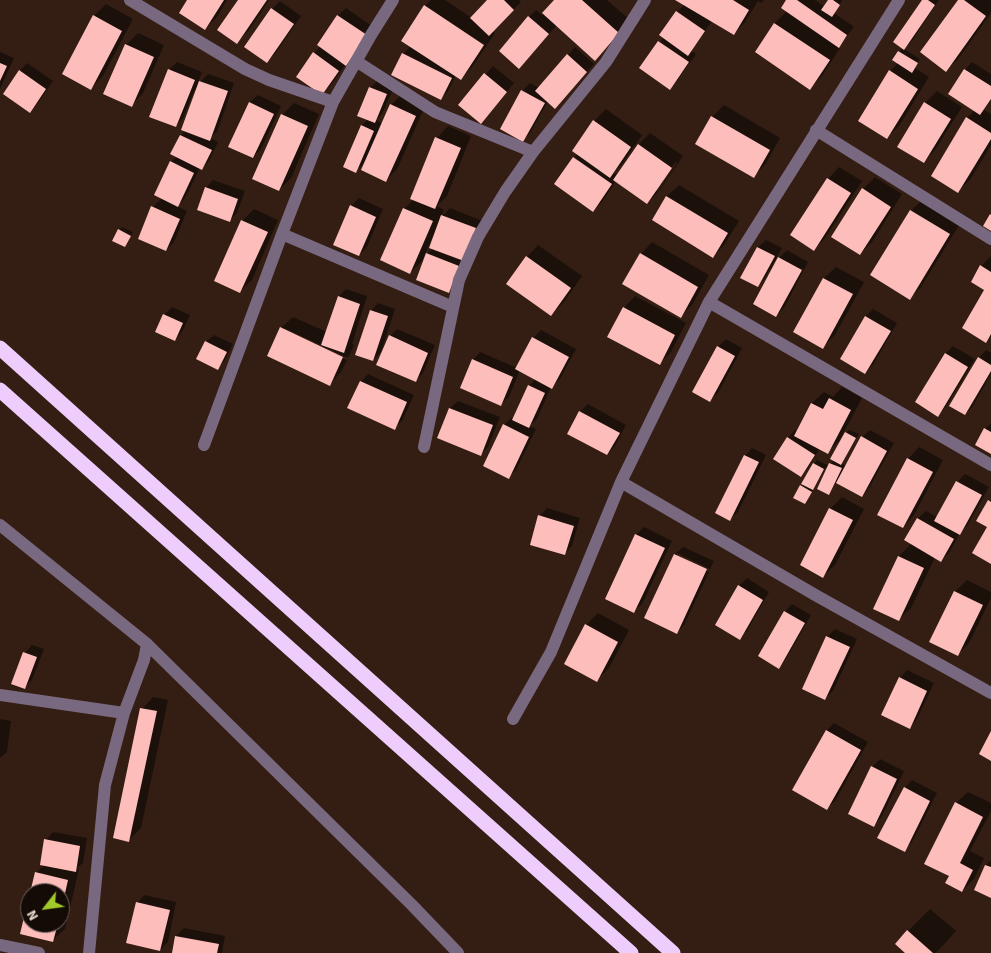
<!DOCTYPE html>
<style>
body{margin:0}
#map{position:relative;width:991px;height:953px;overflow:hidden;background:#341e13;font-family:"Source Sans 3",sans-serif}
canvas{display:block}
.north{position:absolute;left:20px;top:883px;width:50px;height:50px;box-sizing:border-box;background:#150b06;border:1px solid #6a5e58;border-radius:50%;rotate:240deg;font-size:14px;font-weight:700;line-height:20px;text-align:center;color:#e9dad2}
.north::after{content:'';display:block;margin:auto;width:18px;height:22px;background:#a1c92b;clip-path:polygon(50% 0,100% 100%,50% 72%,0 100%)}
</style>
<div id="map">
<canvas width="991" height="953"></canvas>
<div class="north">N</div>
</div>
<script>
const c = document.querySelector('canvas').getContext('2d');
c.lineJoin = 'round';
function fillPath(path, color) { c.fillStyle = color; c.fill(path, 'evenodd'); }
function strokePath(path, color, width, dash) { c.strokeStyle = color; c.lineWidth = width; c.lineCap = dash ? 'butt' : 'round'; c.setLineDash(dash || []); c.stroke(path); }
const shadow = new Path2D(`
 M188,0H227L217,17L205,29Z
 M239,0H269L249,30L237,42Z
 M431,0H445L472,18L489,0H519L521,2L492,31L495,33L472,67L461,78L456,75L448,91L440,99L403,54L411,46L425,6Z
 M555,0H607L630,20L607,47L557,25L527,59L529,17L536,10L542,15Z
 M678,0H764L761,3L758,1L745,22L734,34L712,21L691,51L696,54L677,81L670,88L641,68L664,37L661,35L677,12L685,4Z
 M788,0H815L825,7L830,0H841L842,1L834,13L854,27L838,47L840,48L822,76L810,88L756,51L775,23L787,11Z
 M923,0H939L912,41L904,49L920,59L915,68L929,77L899,126L887,137L890,71L898,63L894,60L903,47Z
 M959,0H991V13L958,59L946,70Z
 M280,1L301,16L275,54L267,61L246,47L272,9Z
 M106,4L133,19L103,76L91,88L94,16Z
 M346,8L373,27L330,86L322,93L314,53L321,46L318,45L338,16Z
 M138,33L164,45L143,93L132,105L126,45Z
 M575,47L594,64L555,108L548,101L530,133L523,140L522,91L530,83L539,88Z
 M0,52L14,58L0,89Z
 M177,62L202,72L197,85L208,74L234,83L217,132L210,138L218,142L209,161L202,169L200,168L185,198L177,206L187,211L174,242L166,250L153,207L162,198L171,162L177,156L172,154L181,135L186,131L198,88L196,87L183,118L176,126L169,70Z
 M972,62L991,74V101L984,110L991,114V145L970,180L958,191L967,118L975,110L965,70Z
 M27,63L53,81L38,103L30,111L20,71Z
 M493,66L514,83L488,115L460,105Z
 M378,80L394,87L382,114L376,120L383,124L391,105L403,93L426,104L397,169L386,180L366,161L356,171L344,166L362,125L368,119L370,88Z
 M937,91L962,107L935,150L924,162L925,103Z
 M258,95L281,106L261,149L253,157L230,146L250,102Z
 M294,103L319,114L291,178L279,190L282,115Z
 M724,105L780,138L765,165L753,176L712,117Z
 M606,109L642,135L622,164L613,173L618,175L639,144L650,133L683,156L659,191L647,203L616,181L601,203L593,210L574,158L578,154L594,121ZM675,162L677,163L658,191H655Z
 M448,126L471,136L447,196L437,206L444,210L441,217L450,208L483,221L456,283L449,291L427,254L433,248L435,237L433,236L422,261L410,273L404,209L414,199L437,138Z
 M839,167L862,181L825,238L814,250L828,179Z
 M875,177L902,194L872,242L860,254L863,189Z
 M213,180L245,191L237,213L230,220L206,188Z
 M679,185L739,221L724,245L713,257L653,220L667,196Z
 M359,198L383,209L367,247L359,255L351,206Z
 M923,199L961,222L921,287L910,298L872,275L911,211Z
 M254,209L278,220L252,280L240,291L242,221Z
 M122,227L133,232L125,246L119,230Z
 M766,240L782,248L765,278L758,286L742,277L758,247Z
 M652,242L709,275L692,305L680,317L641,254Z
 M538,245L582,276L563,303L551,314L527,257Z
 M787,250L808,262L784,308L776,316L779,258Z
 M991,256V336L986,341V290L981,266Z
 M836,267L864,282L835,335L823,347L795,331L824,278Z
 M346,289L367,296L352,344L354,345L348,358L284,328V331L347,360L341,372L330,384L281,328L293,317L327,332L339,296Z
 M635,296L686,323L671,352L660,363L624,308Z
 M378,303L395,309L381,352L373,360L371,311Z
 M172,307L190,315L182,332L175,340L164,315Z
 M873,309L897,323L873,365L865,373L866,316Z
 M397,329L435,345L423,373L416,380L390,336Z
 M541,330L576,349L560,379L551,387L537,419L529,426L536,429L516,470L508,477L504,425L512,417L514,418L529,386L536,378L520,370L509,397L501,404L473,360L480,352L517,368L533,338Z
 M214,335L233,344L225,360L218,368L206,342Z
 M726,339L742,348L718,393L710,400L718,347Z
 M953,346L975,359L945,408L938,415L916,402L946,353Z
 M986,350L991,353V374L973,406L965,414L979,358Z
 M368,374L414,395L402,421L394,428L361,382Z
 M842,387L862,398L839,441L827,452L820,448L808,468L801,475L788,438L795,430L797,432L812,403L824,392L833,397Z
 M458,401L500,417L488,447L481,454L450,408Z
 M588,404L626,425L615,446L607,454L580,412Z
 M991,423V452L985,429Z
 M849,430L859,434L841,463L846,466L862,437L870,430L894,443L869,488L862,496L836,482L829,493L828,468L826,467L805,503L801,486L814,464L817,460L829,466L834,460L846,433Z
 M919,447L943,460L914,515L903,527L908,459Z
 M752,448L766,455L738,512L730,519L745,456Z
 M965,474L989,487L967,526L960,533L949,553L941,560L935,557L911,608L899,619V556L912,543L906,540L918,518L926,511L937,517L957,482Z
 M842,497L864,509L835,565L823,576L830,509Z
 M547,508L580,518L572,546L564,554L540,516Z
 M644,527L672,541L642,604L634,611L636,535Z
 M683,547L714,561L710,569L677,553V556L709,572L684,625L677,632L646,617L675,554Z
 M747,578L769,592L747,631L739,638V586Z
 M967,580L991,592V598L969,643L957,655L955,592Z
 M792,604L811,615L786,659L779,667L785,612Z
 M598,613L629,630L609,668L597,680L586,625Z
 M835,629L857,639L833,691L825,698L827,637Z
 M32,645L44,649L32,680L24,688L13,683L25,653Z
 M907,670L934,683L917,719L910,727L900,678Z
 M153,697L168,700L141,828L129,840L142,709Z
 M0,719L11,721L7,752L0,758Z
 M834,723L868,742L835,801L827,808L793,789L827,730Z
 M880,759L904,771L881,818L873,825L872,767Z
 M912,780L937,793L912,842L904,850L905,788Z
 M968,792L991,803V811L970,851L984,858L974,879L962,891L950,876L956,803Z
 M53,832L87,838L83,863L77,868L79,869L65,929L53,940L22,933L30,898V923H60V893H31L36,873L45,864L46,840Z
 M991,860V896L986,865Z
 M144,895L176,902L168,942L160,950L137,903Z
 M930,909L956,931L936,953H907L908,931Z
 M184,928L225,936L222,953H173L176,936Z`);
const building = new Path2D(`
 M187,0H224L205,30L179,13Z
 M238,0H267L237,44L217,30Z
 M487,0H504L514,10L489,36L470,18Z
 M554,0H582L619,33L595,61L542,13Z
 M675,0H733L749,10L734,35Z
 M786,0H797L847,35L839,48L781,8Z
 M828,0H833L840,5L832,17L821,10Z
 M922,0H928L935,5L904,50L893,42Z
 M958,0H964L986,16L946,72L920,52Z
 M424,5L484,45L461,80L401,41Z
 M271,8L294,24L267,63L244,47Z
 M676,11L705,31L688,56L659,35Z
 M93,15L122,31L91,90L62,74Z
 M337,15L367,35L346,66L317,45Z
 M528,16L549,34L519,69L499,51Z
 M774,23L830,60L810,90L755,52Z
 M658,41L689,62L670,90L639,68Z
 M125,44L154,57L132,107L103,94Z
 M898,51L918,63L912,73L892,60Z
 M313,52L339,71L322,95L296,77Z
 M402,53L452,78L441,100L391,75Z
 M567,54L587,72L555,109L535,91Z
 M0,63L7,66L0,81Z
 M168,69L195,80L176,127L149,117Z
 M964,69L991,86V99L980,115L948,94Z
 M19,70L46,89L30,113L3,94Z
 M889,70L918,89L887,139L858,121Z
 M484,73L507,92L481,124L458,105Z
 M199,81L228,91L210,141L181,130Z
 M369,87L387,94L375,123L357,116Z
 M521,90L545,103L523,142L500,129Z
 M249,102L274,114L253,158L228,147Z
 M924,102L951,119L924,163L897,147Z
 M390,104L416,116L386,182L361,170Z
 M281,114L308,126L279,191L252,179Z
 M711,116L770,150L754,178L695,144Z
 M966,117L991,133V139L958,193L931,176Z
 M593,120L631,147L610,178L572,151Z
 M361,125L374,131L356,173L343,167Z
 M180,135L212,150L202,170L170,154Z
 M435,137L461,148L435,209L410,199Z
 M638,144L672,168L647,204L613,180Z
 M573,157L612,184L593,212L554,184Z
 M170,161L194,173L178,207L154,195Z
 M827,178L851,193L814,251L790,235Z
 M205,187L238,199L230,222L197,210Z
 M862,188L891,207L860,255L831,237Z
 M666,196L728,233L713,258L652,220Z
 M350,205L376,217L359,256L333,245Z
 M151,206L180,219L166,251L138,239Z
 M403,208L433,221L410,274L380,260Z
 M910,210L950,234L910,300L870,275Z
 M990,214L991,215V231L983,226Z
 M441,215L476,228L464,261L429,248Z
 M241,220L268,232L240,293L214,281Z
 M118,229L131,236L125,247L112,241Z
 M757,247L775,256L758,287L740,278Z
 M426,253L459,266L449,293L416,280Z
 M640,253L698,287L681,318L622,284Z
 M526,256L571,288L551,316L506,284Z
 M778,257L802,270L776,317L753,304Z
 M980,265L991,272V334L986,343L962,328L984,290L971,282Z
 M823,278L853,294L823,349L793,332Z
 M338,296L360,304L344,353L321,345Z
 M623,307L675,335L660,365L607,337Z
 M370,310L388,316L373,361L355,355Z
 M163,314L183,323L175,341L155,332Z
 M865,316L891,331L865,374L840,359Z
 M280,327L343,357L330,386L267,356Z
 M389,335L428,353L416,382L376,365Z
 M532,337L569,357L552,389L515,369Z
 M205,341L227,352L218,370L196,359Z
 M717,346L735,356L710,402L692,392Z
 M945,353L968,367L938,417L915,402Z
 M978,357L991,365V371L965,415L949,406Z
 M472,359L513,377L501,406L460,388Z
 M360,381L407,402L395,430L347,408Z
 M528,385L545,393L529,428L512,420Z
 M829,398L851,410L828,454L794,436L811,403L823,409Z
 M449,408L493,425L481,456L437,438Z
 M579,411L620,433L607,455L567,434Z
 M503,424L529,437L509,479L483,466Z
 M984,428L991,432V454L975,445Z
 M845,432L856,438L841,465L830,459Z
 M861,436L887,451L862,497L836,483Z
 M787,437L815,455L801,477L773,459Z
 M744,455L759,462L730,521L715,513Z
 M907,458L933,472L903,528L877,515Z
 M813,463L824,469L813,490L801,484Z
 M829,463L842,468L829,495L817,489Z
 M956,481L982,495L960,535L934,521Z
 M800,485L812,492L805,504L793,498Z
 M988,500L991,502V564L972,553L987,527L976,521Z
 M829,508L853,520L823,578L800,565Z
 M538,515L574,526L565,555L530,545Z
 M917,518L954,539L941,562L904,540Z
 M635,534L665,548L634,613L605,599Z
 M674,554L707,569L677,634L644,618Z
 M898,556L924,568L899,621L873,609Z
 M738,585L763,600L740,640L715,625Z
 M954,591L983,605L958,656L929,642Z
 M784,611L805,623L779,669L758,656Z
 M585,624L618,642L597,682L564,664Z
 M826,636L850,647L825,700L802,689Z
 M23,652L37,657L25,689L11,684Z
 M899,677L927,691L910,729L881,715Z
 M140,708L157,711L129,842L113,838Z
 M826,730L861,750L827,810L792,790Z
 M991,731V761L979,754Z
 M871,766L897,779L874,827L848,814Z
 M904,787L930,801L905,852L877,838Z
 M955,802L983,817L960,863L973,870L962,892L945,883L949,876L924,864Z
 M44,839L80,846L76,872L40,865Z
 M985,865L991,867V898L974,890Z
 M35,872L68,880L61,911L60,893H30Z
 M29,896L30,923H58L53,942L20,934Z
 M136,902L170,910L160,951L126,943Z
 M907,930L933,953H905L895,944Z
 M175,936L219,944L217,953H172Z`);
const minor = new Path2D(`
 M130,0L245,69L269,80L333,102
 M356,61L435,112L533,152
 M816,130L991,239
 M282,234L453,307
 M709,302L991,465
 M204,445L282,234L333,102L371,35L393,0
 M424,447L459,280L478,237L505,192L533,152L606,62L645,0
 M621,482L817,596L991,693
 M0,525L147,644L412,905L458,953
 M0,695L124,713
 M513,719L551,652L621,482L709,302L899,0
 M0,945L39,953
 M89,953L105,785L124,713L144,660L147,644`);
const highway = new Path2D(`
 M0,348L673,953
 M0,390L631,953`);
fillPath(shadow, '#0007');
fillPath(building, '#fdbebb');
strokePath(minor, '#796980', 12);
strokePath(highway, '#eeccfc', 15);
</script>
